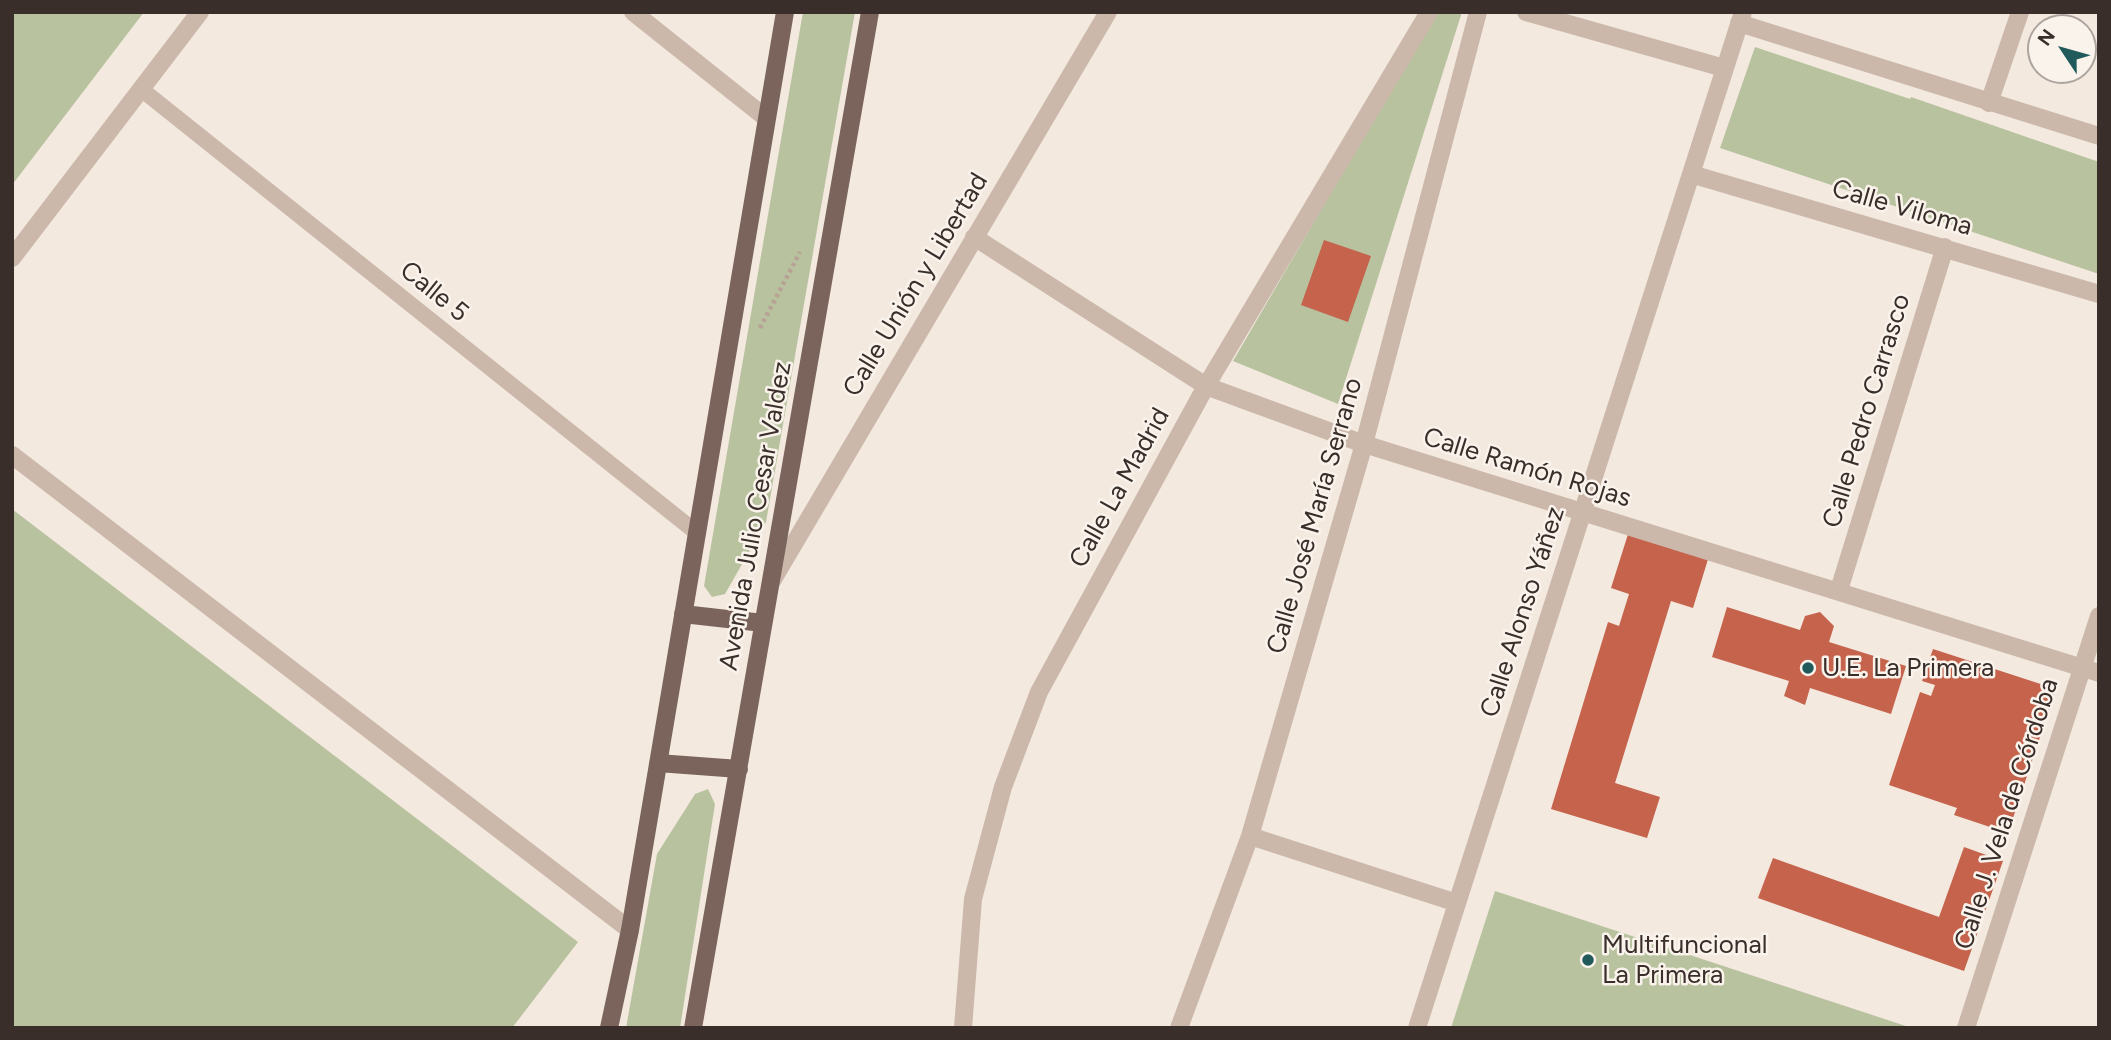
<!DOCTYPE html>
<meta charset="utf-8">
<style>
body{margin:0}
#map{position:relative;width:2111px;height:1040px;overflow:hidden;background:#f3e9df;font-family:Figtree,sans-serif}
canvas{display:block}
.frame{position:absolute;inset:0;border:14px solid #392e2a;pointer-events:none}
.north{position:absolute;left:2027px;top:14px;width:70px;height:70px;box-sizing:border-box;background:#faf3ec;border:2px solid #ada49e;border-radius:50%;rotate:306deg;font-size:19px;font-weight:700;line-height:28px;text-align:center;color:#392e2a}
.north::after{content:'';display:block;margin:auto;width:24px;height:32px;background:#205a5b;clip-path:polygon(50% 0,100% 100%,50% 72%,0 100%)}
</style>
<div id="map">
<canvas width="2111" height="1040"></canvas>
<div class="frame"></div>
<div class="north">N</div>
</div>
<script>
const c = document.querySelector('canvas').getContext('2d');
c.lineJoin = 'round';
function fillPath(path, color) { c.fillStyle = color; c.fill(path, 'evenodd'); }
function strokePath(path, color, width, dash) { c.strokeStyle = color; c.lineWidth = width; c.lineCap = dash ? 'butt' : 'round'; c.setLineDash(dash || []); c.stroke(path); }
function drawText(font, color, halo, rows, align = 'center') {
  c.font = font + ' Figtree,sans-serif'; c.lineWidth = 5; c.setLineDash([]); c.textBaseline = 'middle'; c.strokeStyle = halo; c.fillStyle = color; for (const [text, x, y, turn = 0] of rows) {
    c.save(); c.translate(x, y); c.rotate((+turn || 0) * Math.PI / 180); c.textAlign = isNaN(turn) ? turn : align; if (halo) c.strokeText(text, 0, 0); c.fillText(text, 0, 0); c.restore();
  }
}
const green = new Path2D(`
 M12,12H144L12,185Z
 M803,12H855L766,522L725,594L712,597L704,586Z
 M1436,12H1462L1338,404L1233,361Z
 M1755,47L1910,99L1911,97L2099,162V274L1720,148Z
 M12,509L578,942L512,1028H12Z
 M708,789L715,804L680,1028H626L657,854L695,794Z
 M1495,891L1912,1028H1451Z`);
const building = new Path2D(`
 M1324,240L1371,256L1348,322L1301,305Z
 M1629,531L1709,556L1693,608L1671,601L1615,783L1660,797L1647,838L1551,809L1608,622L1619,626L1629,594L1611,588Z
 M1727,607L1800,630L1805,616L1820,612L1834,626L1829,642L1906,666L1891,714L1810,688L1805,705L1784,696L1789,681L1712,657Z
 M1933,649L2056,689L2008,833L1954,815L1957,808L1889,785L1920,692L1931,696L1935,685L1922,681Z
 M1964,847L2003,861L1964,971L1758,898L1773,858L1939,917Z`);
const path = new Path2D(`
 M760,328L800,252`);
const lane = new Path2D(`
 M141,89L697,533`);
const street = new Path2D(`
 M633,12L766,118
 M1526,12L1724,68
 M1739,23L2099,136
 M1989,103L2020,12
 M1691,174L2099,294
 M974,237L1206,386L1364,444L2099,673
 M12,258L200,12
 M12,455L630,930
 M772,581L1108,12
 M1839,590L1945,247
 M1250,836L1457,903
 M963,1028L973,899L1003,787L1039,692L1206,386L1429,12
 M1179,1028L1250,836L1364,444L1478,12
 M1417,1028L1743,12
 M1966,1028L2099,616`);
const primary = new Path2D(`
 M683,614L763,623
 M658,763L739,769
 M609,1028L630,930L785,12
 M693,1028L870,12`);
const markers = [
 [1808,668,7,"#205a5b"],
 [1588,960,7,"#205a5b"]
];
const streetNames = [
 ["Calle Viloma",1902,208,16],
 ["Calle Unión y Libertad",916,285,-59],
 ["Calle 5",434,292,39],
 ["Calle Pedro Carrasco",1867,411,-73],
 ["Calle Ramón Rojas",1527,468,17],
 ["Calle La Madrid",1120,488,-61],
 ["Avenida Julio Cesar Valdez",756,516,-80],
 ["Calle José María Serrano",1315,516,-74],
 ["Calle Alonso Yáñez",1523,612,-72],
 ["Calle J. Vela de Córdoba",2007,814,-72]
];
const poiNames = [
 ["U.E. La Primera",1822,668],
 ["Multifuncional",1602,945],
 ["La Primera",1602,975]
];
fillPath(green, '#b8c29f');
fillPath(building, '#c5634c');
strokePath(path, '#b7a295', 4.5, [3.5, 3.5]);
strokePath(lane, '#cbb8ab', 16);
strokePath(street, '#cbb8ab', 18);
strokePath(primary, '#7b645c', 18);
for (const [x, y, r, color] of markers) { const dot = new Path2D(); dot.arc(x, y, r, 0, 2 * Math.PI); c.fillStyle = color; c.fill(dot); strokePath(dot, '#faf3ec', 2.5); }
drawText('26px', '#392e2a', '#faf3ec', streetNames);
drawText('26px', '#392e2a', '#faf3ec', poiNames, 'left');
</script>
